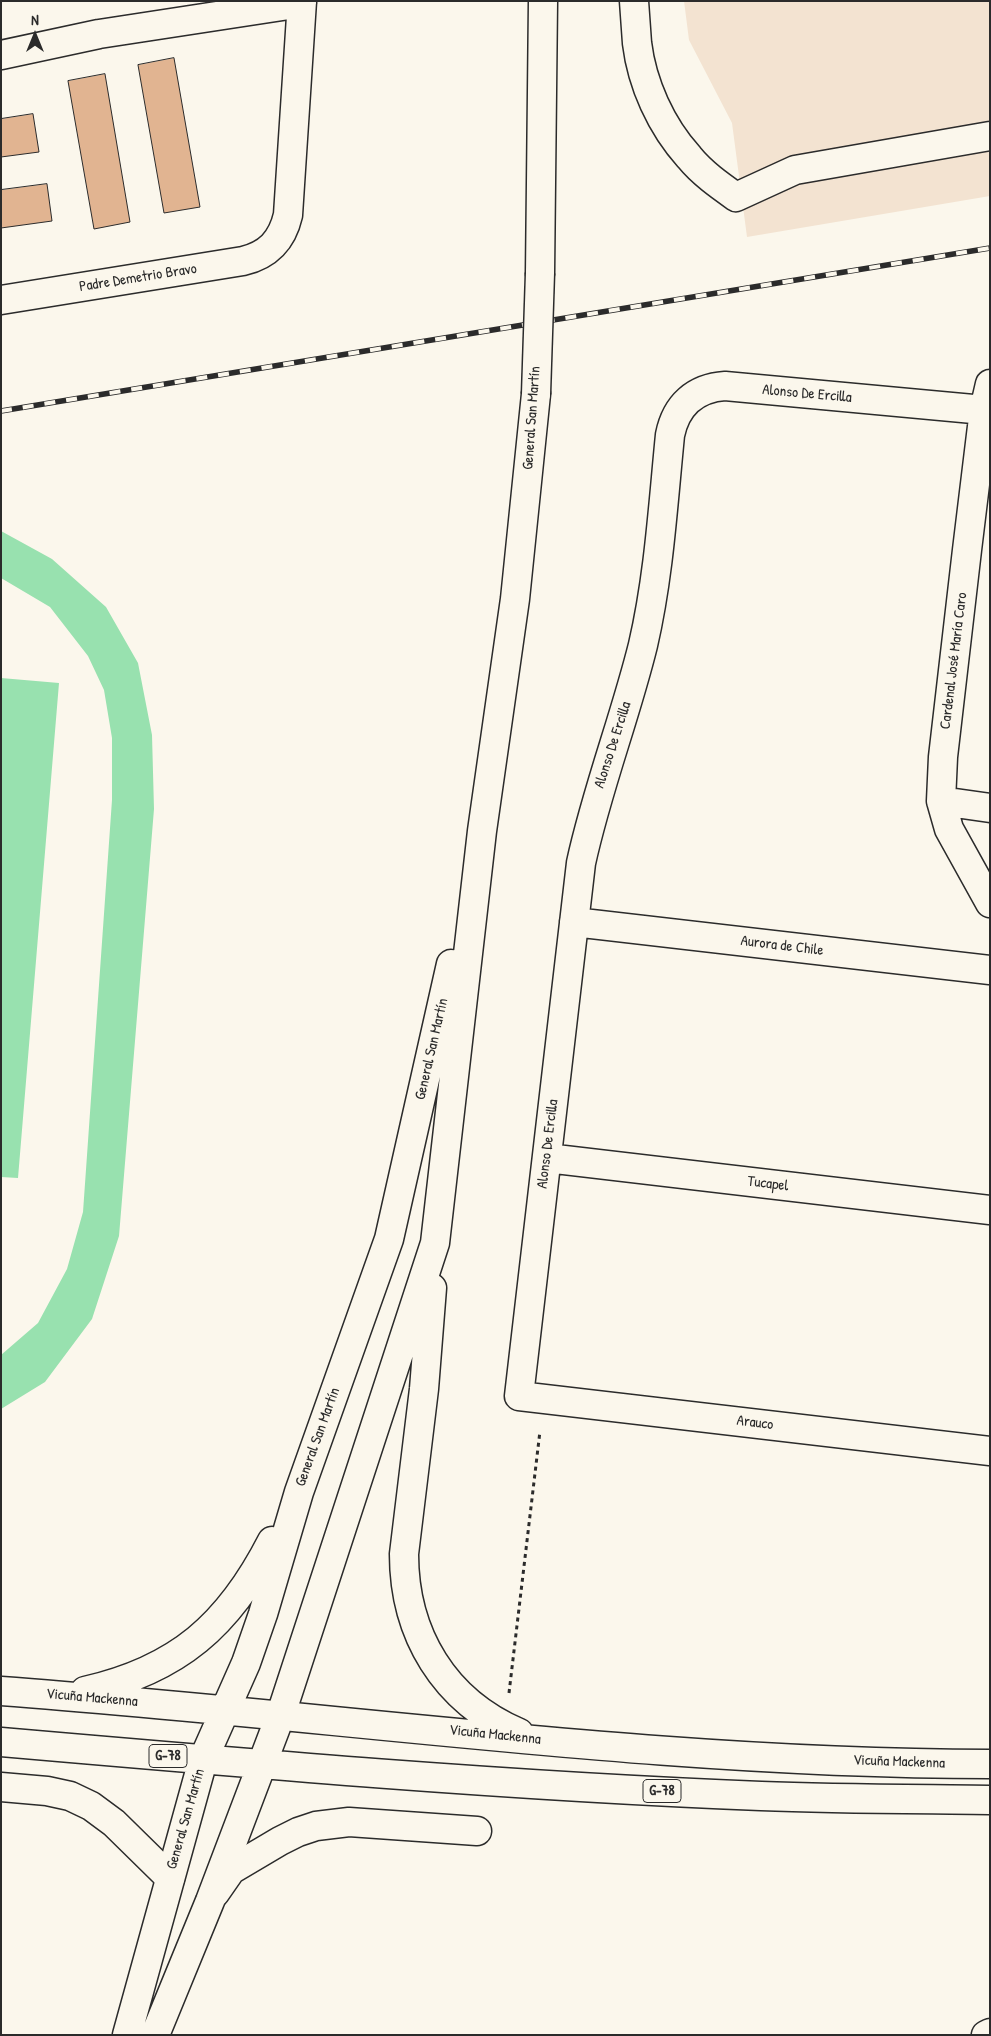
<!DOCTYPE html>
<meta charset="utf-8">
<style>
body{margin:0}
#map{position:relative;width:991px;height:2036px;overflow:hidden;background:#fbf7ec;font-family:"Patrick Hand",sans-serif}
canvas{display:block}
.frame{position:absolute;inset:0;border:2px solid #2b2b2b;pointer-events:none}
.north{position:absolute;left:10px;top:10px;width:50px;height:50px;-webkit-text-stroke:4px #fbf7ec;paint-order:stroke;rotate:0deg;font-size:14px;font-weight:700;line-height:20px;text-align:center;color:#2b2b2b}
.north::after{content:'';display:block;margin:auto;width:18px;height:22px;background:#2b2b2b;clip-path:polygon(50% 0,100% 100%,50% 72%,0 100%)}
</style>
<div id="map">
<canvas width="991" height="2036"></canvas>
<div class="frame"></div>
<div class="north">N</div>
</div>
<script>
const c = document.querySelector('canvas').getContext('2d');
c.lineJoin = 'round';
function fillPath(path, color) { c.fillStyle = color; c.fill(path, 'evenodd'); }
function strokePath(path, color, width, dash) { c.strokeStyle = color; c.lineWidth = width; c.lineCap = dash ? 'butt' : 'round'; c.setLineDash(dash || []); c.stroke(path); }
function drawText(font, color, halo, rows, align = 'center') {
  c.font = font + ' "Patrick Hand",sans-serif'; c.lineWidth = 5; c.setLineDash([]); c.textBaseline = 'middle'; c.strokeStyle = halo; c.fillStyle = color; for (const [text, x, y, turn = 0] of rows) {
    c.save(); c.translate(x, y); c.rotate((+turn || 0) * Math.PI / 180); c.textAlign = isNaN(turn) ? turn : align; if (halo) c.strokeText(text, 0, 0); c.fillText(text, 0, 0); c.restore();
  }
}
const built = new Path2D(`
 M684,1H990V196L747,237L732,123L689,40Z`);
const green = new Path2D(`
 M1,531L52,559L106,607L138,663L152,735L154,809L119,1236L92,1319L45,1382L1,1409V1355L38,1323L67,1269L83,1212L112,800V738L104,690L88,656L50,607L1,578Z
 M1,678L59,683L18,1178L1,1177Z`);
const building = new Path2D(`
 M174,58L200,207L164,213L138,65Z
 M105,74L130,222L94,229L68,81Z
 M33,114L39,152L1,157V119Z
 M47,184L52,221L1,228V190Z`);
const path = new Path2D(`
 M509,1693L540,1431`);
const minor = new Path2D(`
 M634,1C635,15 636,29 637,43C642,84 661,126 689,157C702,173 719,185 736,197L795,170L990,136
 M1,55L99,34L302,3
 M1,300L243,261C268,255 282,241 288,215L302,1
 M990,384L984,410L967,550L943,757L941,801L949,829L990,903
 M984,410L725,386C695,388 676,405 670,435C663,505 659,576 643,645C625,718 597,789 581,863L519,1396L990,1451
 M941,801L990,808
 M574,922L990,970
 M547,1158L990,1210
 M1,1787L47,1791L70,1796L91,1806L114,1823L170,1878
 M215,1893L231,1870L280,1841L298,1832L316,1826L349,1822L477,1831`);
const major = new Path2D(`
 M540,273L543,1
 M432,1288L424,1389L404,1554C404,1634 444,1701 519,1733
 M1,1691C330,1715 659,1764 990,1764
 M85,1691C178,1670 229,1625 272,1541
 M1,1742C254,1764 507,1786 761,1796C837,1799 914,1799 990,1800
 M127,2035L203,1760L246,1663L263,1614L299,1492L389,1239L451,964
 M155,2035L210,1901L281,1714L435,1243L482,831L515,599L536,394
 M986,2035L990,2033`);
const rail = new Path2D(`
 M1,411L990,248`);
const majorBridge = new Path2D(`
 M536,394L540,273`);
const shields = [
 [168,1756,38],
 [662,1791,38]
];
const shieldNames = [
 ["G-78",168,1756],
 ["G-78",662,1791]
];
const streetNames = [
 ["Padre Demetrio Bravo",138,278,-9],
 ["Alonso De Ercilla",807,394,5],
 ["General San Martín",532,418,-86],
 ["Cardenal José María Caro",954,661,-83],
 ["Alonso De Ercilla",613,745,-72],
 ["Aurora de Chile",782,946,7],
 ["General San Martín",432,1049,-77],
 ["Alonso De Ercilla",548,1144,-83],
 ["Tucapel",768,1184,7],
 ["Arauco",755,1423,7],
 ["General San Martín",318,1437,-70],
 ["Vicuña Mackenna",92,1698,5],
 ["Vicuña Mackenna",495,1735,6],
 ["Vicuña Mackenna",899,1762,2],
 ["General San Martín",186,1819,-74]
];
fillPath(built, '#f3e3d1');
fillPath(green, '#98e1af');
fillPath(building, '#e1b491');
strokePath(building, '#2b2b2b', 1);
strokePath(minor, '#2b2b2b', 31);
strokePath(major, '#2b2b2b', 31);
strokePath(path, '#2b2b2b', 3, [4, 4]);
strokePath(minor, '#fbf7ec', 28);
strokePath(major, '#fbf7ec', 28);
strokePath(rail, '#2b2b2b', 5.5);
strokePath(rail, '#fbf7ec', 4, [11]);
strokePath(majorBridge, '#2b2b2b', 31, []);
strokePath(majorBridge, '#fbf7ec', 28);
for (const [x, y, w] of shields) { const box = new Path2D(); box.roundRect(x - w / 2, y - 11.5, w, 23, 4); c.fillStyle = '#fbf7ec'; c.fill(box); strokePath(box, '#2b2b2b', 1); }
drawText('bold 14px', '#2b2b2b', null, shieldNames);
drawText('15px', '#2b2b2b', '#fbf7ec', streetNames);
</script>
